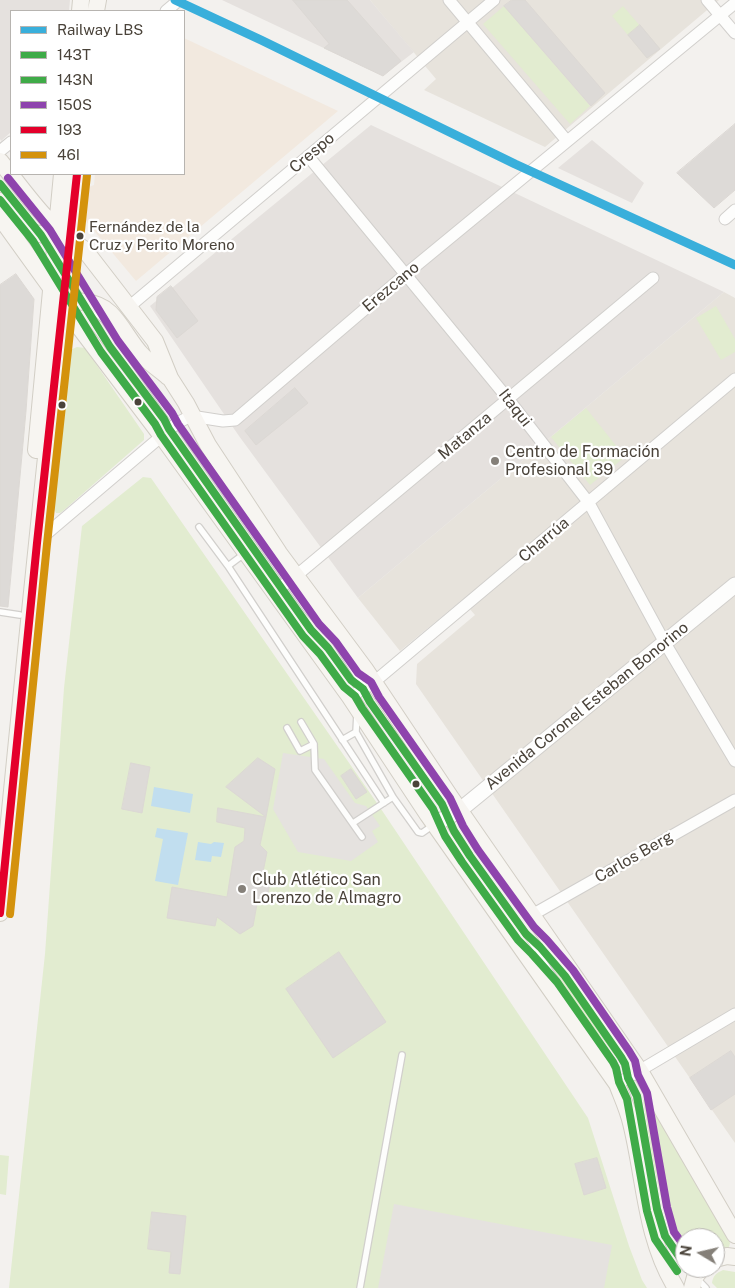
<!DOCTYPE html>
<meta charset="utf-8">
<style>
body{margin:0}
#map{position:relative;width:735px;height:1288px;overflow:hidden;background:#f3f1ee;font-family:"Public Sans",sans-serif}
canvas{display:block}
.legend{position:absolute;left:10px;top:10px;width:175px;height:165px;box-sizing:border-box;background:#fff;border:1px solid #b7b4b0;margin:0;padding:6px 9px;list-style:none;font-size:15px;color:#4a433a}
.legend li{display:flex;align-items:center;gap:10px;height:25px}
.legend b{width:25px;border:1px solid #b7b4b0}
.north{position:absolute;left:675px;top:1228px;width:50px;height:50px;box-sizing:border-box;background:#fff;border:1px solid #b7b4b0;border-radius:50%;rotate:279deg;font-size:14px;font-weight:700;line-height:20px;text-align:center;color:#4a433a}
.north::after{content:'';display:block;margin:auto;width:18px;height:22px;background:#858079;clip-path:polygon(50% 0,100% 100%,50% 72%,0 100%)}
</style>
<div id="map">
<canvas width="735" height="1288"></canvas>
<ul class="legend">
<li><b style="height:6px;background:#39afdb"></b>Railway LBS</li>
<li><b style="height:6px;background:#3fab48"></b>143T</li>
<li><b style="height:6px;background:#3fab48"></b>143N</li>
<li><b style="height:6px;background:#8e44ad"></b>150S</li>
<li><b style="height:6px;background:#e4002b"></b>193</li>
<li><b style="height:6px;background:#d4920c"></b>46I</li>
</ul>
<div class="north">N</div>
</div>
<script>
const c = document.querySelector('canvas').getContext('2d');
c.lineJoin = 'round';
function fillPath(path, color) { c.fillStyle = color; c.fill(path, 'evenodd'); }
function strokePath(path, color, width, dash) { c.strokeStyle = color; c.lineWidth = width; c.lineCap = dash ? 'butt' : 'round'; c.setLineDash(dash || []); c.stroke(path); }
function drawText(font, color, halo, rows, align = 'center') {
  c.font = font + ' "Public Sans",sans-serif'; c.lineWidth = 4.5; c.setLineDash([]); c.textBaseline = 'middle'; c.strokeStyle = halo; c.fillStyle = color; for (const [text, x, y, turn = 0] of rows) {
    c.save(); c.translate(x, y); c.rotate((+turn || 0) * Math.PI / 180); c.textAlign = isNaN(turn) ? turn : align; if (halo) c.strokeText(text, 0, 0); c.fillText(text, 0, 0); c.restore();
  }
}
const residential = new Path2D(`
 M370,0H719L545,147L424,90L436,79Z
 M724,292L735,298V1143L416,684L417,664L475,615L462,600L400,651L358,598Z`);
const commercial = new Path2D(`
 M184,38L338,111L136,281L85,220L89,187L94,185L95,174H184Z`);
const industrial = new Path2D(`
 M0,0H70L69,11H11V132L1,141L0,139Z
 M222,0H370L414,52L383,76Z
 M371,125L724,292L358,598L239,436L150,306Z
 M592,140L644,183L632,203L558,168Z`);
const green = new Path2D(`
 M504,6L590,106L570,124L483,24Z
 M623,6L660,49L647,58L612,16Z
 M716,306L735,339V352L721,360L696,318Z
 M77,347L85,348L144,434V440L63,511L60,513H56L53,507L63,357L68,351Z
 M586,408L625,457L590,485L551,437Z
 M143,477L151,478L379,806L588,1118L629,1246L642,1280L647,1288H9L45,954L64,688L82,526Z
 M534,944L556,970L617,1056H615L601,1037L588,1026L532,945Z
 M646,1098L730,1243L729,1247L715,1250V1238H685V1255C657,1209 652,1152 643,1100Z
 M0,1155L9,1156L6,1195L0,1194Z
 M723,1270L735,1272V1288H717L712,1283C713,1276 716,1273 723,1270Z`);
const parking = new Path2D(`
 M283,753L324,759L355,803L366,806L380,826L372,831L378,842L351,861L298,852L273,809Z
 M394,1204L612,1245L604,1288H378Z`);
const water = new Path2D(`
 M154,787L193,794L190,813L151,806Z
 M157,828L188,833L178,885L155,881L163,839L155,837Z
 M198,842L211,844L214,842L224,843L221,857L212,856L211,862L195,860Z`);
const building = new Path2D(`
 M293,0H347L401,61L383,76L324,48L329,44Z
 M512,0H525L605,93L591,106L504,6Z
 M640,25L660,49L647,58L628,35Z
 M735,124V190L714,208L677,173Z
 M16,274L34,299L26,411L8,607L0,606V285Z
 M171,286L198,321L177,338L156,310L157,297Z
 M295,388L308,403L256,445L245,431Z
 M258,758L275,769L266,817L226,787Z
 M131,763L150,767L142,813L122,809Z
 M351,769L367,792L356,799L341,776Z
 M218,808L266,817L260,845L267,852L262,877L270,883L267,899L257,904L253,926L240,934L217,917L215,926L167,918L172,887L227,897L235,847L244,841L245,828L217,822Z
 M339,952L386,1022L333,1058L286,989Z
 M731,1051L735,1057V1094L711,1110L690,1078Z
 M597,1158L606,1188L584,1195L575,1164Z
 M152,1212L186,1216L180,1274L169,1273L171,1252L148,1249Z`);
const service = new Path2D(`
 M0,184L32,224
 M69,280L81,299
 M86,307L110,347L164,419L169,429L311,630L328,648L351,680L362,687
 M91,309L104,320L307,610L333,638L357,676L370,702L442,804L454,831L470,856L526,934L576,1012
 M199,527L228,566L384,803
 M228,566L244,554
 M0,612L20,615
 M357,713L356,732L393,797L418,832L422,833L432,826
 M301,722L314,744L315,770L362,837
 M287,728L300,751L314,744
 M342,740L356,732
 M353,823L393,797
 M529,937L557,965L571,985
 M620,1056L625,1064L628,1078L637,1096L657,1209L665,1236L685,1265
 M687,1268L706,1288
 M360,1288L402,1055`);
const minor = new Path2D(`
 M449,0L567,141
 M707,0L735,33
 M166,11L179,0
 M0,151L11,142
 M308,156L509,400L589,503L665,643L735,761
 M725,219L735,210
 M130,306L494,0
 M38,541L177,423L191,416L223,421L235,420L406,274L735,3
 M274,592L297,575L653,278
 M350,697L374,682L735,379
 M532,915L735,800
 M617,1084L735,1014`);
const tertiary = new Path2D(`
 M435,824L460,810L735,585`);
const secondary = new Path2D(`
 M80,11L81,0
 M96,11L98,0
 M0,161C25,192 49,229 84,249L155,341L170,378L186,403L208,445L279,553L365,669L451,798L640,1071L735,1235
 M0,201L15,219L31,232L66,240
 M0,217L80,328L161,435L350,697L428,815L617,1084C622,1097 628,1110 631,1123C645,1179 645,1238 676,1288
 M54,304C71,299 97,300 110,313C122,325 130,342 141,354C149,363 159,369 168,377
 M36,450L62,174
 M0,913C24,666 49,420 77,174
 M715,1259L727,1256L735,1257
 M692,1288L695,1277L702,1268`);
const bus1 = new Path2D(`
 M0,184L41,235L110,347L164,419L169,429L311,630L328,648L351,680L363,689L370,702L442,804L454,831L470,856L526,934L540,947L565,976L621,1057L625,1064L628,1078L637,1096L657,1209L665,1236L685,1265`);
const bus2 = new Path2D(`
 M0,200L33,241L101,352L155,424L161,435L303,636L320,654L344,687L355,696L362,708L433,809L445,836L462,862L518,940L532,954L557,982L613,1062L616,1068L619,1082L627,1099L647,1211L655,1239L677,1271`);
const bus3 = new Path2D(`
 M8,178L50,230L118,341L172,413L178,424L319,624L336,642L358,673L371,682L379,697L450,798L463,826L478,850L534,927L547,940L573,970L629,1051L635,1061L638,1075L647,1093L667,1207L674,1232L685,1247`);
const bus4 = new Path2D(`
 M0,913L37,543L77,174`);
const bus5 = new Path2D(`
 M10,914L47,544L87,175`);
const rail1 = new Path2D(`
 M175,0L261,40L515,164L735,265`);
const markers = [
 [80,236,4.5,"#4a433a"],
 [138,402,4.5,"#4a433a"],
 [62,405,4.5,"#4a433a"],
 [495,461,5,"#858079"],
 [416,784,4.5,"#4a433a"],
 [242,889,5,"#858079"]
];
const busNames = [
 ["Fernández de la",89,227],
 ["Cruz y Perito Moreno",89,245]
];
const streetNames = [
 ["Crespo",312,153,-40],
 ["Erezcano",391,287,-40],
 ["Itaqui",515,408,52],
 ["Matanza",465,436,-40],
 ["Charrúa",544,540,-40],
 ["Avenida Coronel Esteban Bonorino",587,706,-39],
 ["Carlos Berg",634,857,-30]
];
const poiNames = [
 ["Centro de Formación",505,452],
 ["Profesional 39",505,470],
 ["Club Atlético San",252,880],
 ["Lorenzo de Almagro",252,898]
];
fillPath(residential, '#e7e3dc');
fillPath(commercial, '#f2e9df');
fillPath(industrial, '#e5e1de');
fillPath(green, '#e2ecd0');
fillPath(parking, '#e5e2df');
fillPath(water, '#c1deef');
fillPath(building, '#dddad7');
strokePath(building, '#dcd8d4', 1);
strokePath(service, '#d1cfcc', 8);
strokePath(minor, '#d1cfcc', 13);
strokePath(tertiary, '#d1cfcc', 17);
strokePath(secondary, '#d2cec5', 18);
strokePath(service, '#fdfdfc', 5.5);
strokePath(minor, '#fdfdfc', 11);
strokePath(tertiary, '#fdfdfc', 15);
strokePath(secondary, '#f7f5f1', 16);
strokePath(bus1, '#3fab48', 8);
strokePath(bus2, '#3fab48', 8);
strokePath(bus3, '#8e44ad', 8);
strokePath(bus4, '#e4002b', 8);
strokePath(bus5, '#d4920c', 8);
strokePath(rail1, '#39afdb', 9);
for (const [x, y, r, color] of markers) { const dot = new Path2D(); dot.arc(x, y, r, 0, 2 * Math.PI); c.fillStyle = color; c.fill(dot); strokePath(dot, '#fff', 2); }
drawText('15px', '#4a433a', '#fff', busNames, 'left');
drawText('16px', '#4a433a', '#fff', streetNames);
drawText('16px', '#4a433a', '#fff', poiNames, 'left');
</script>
